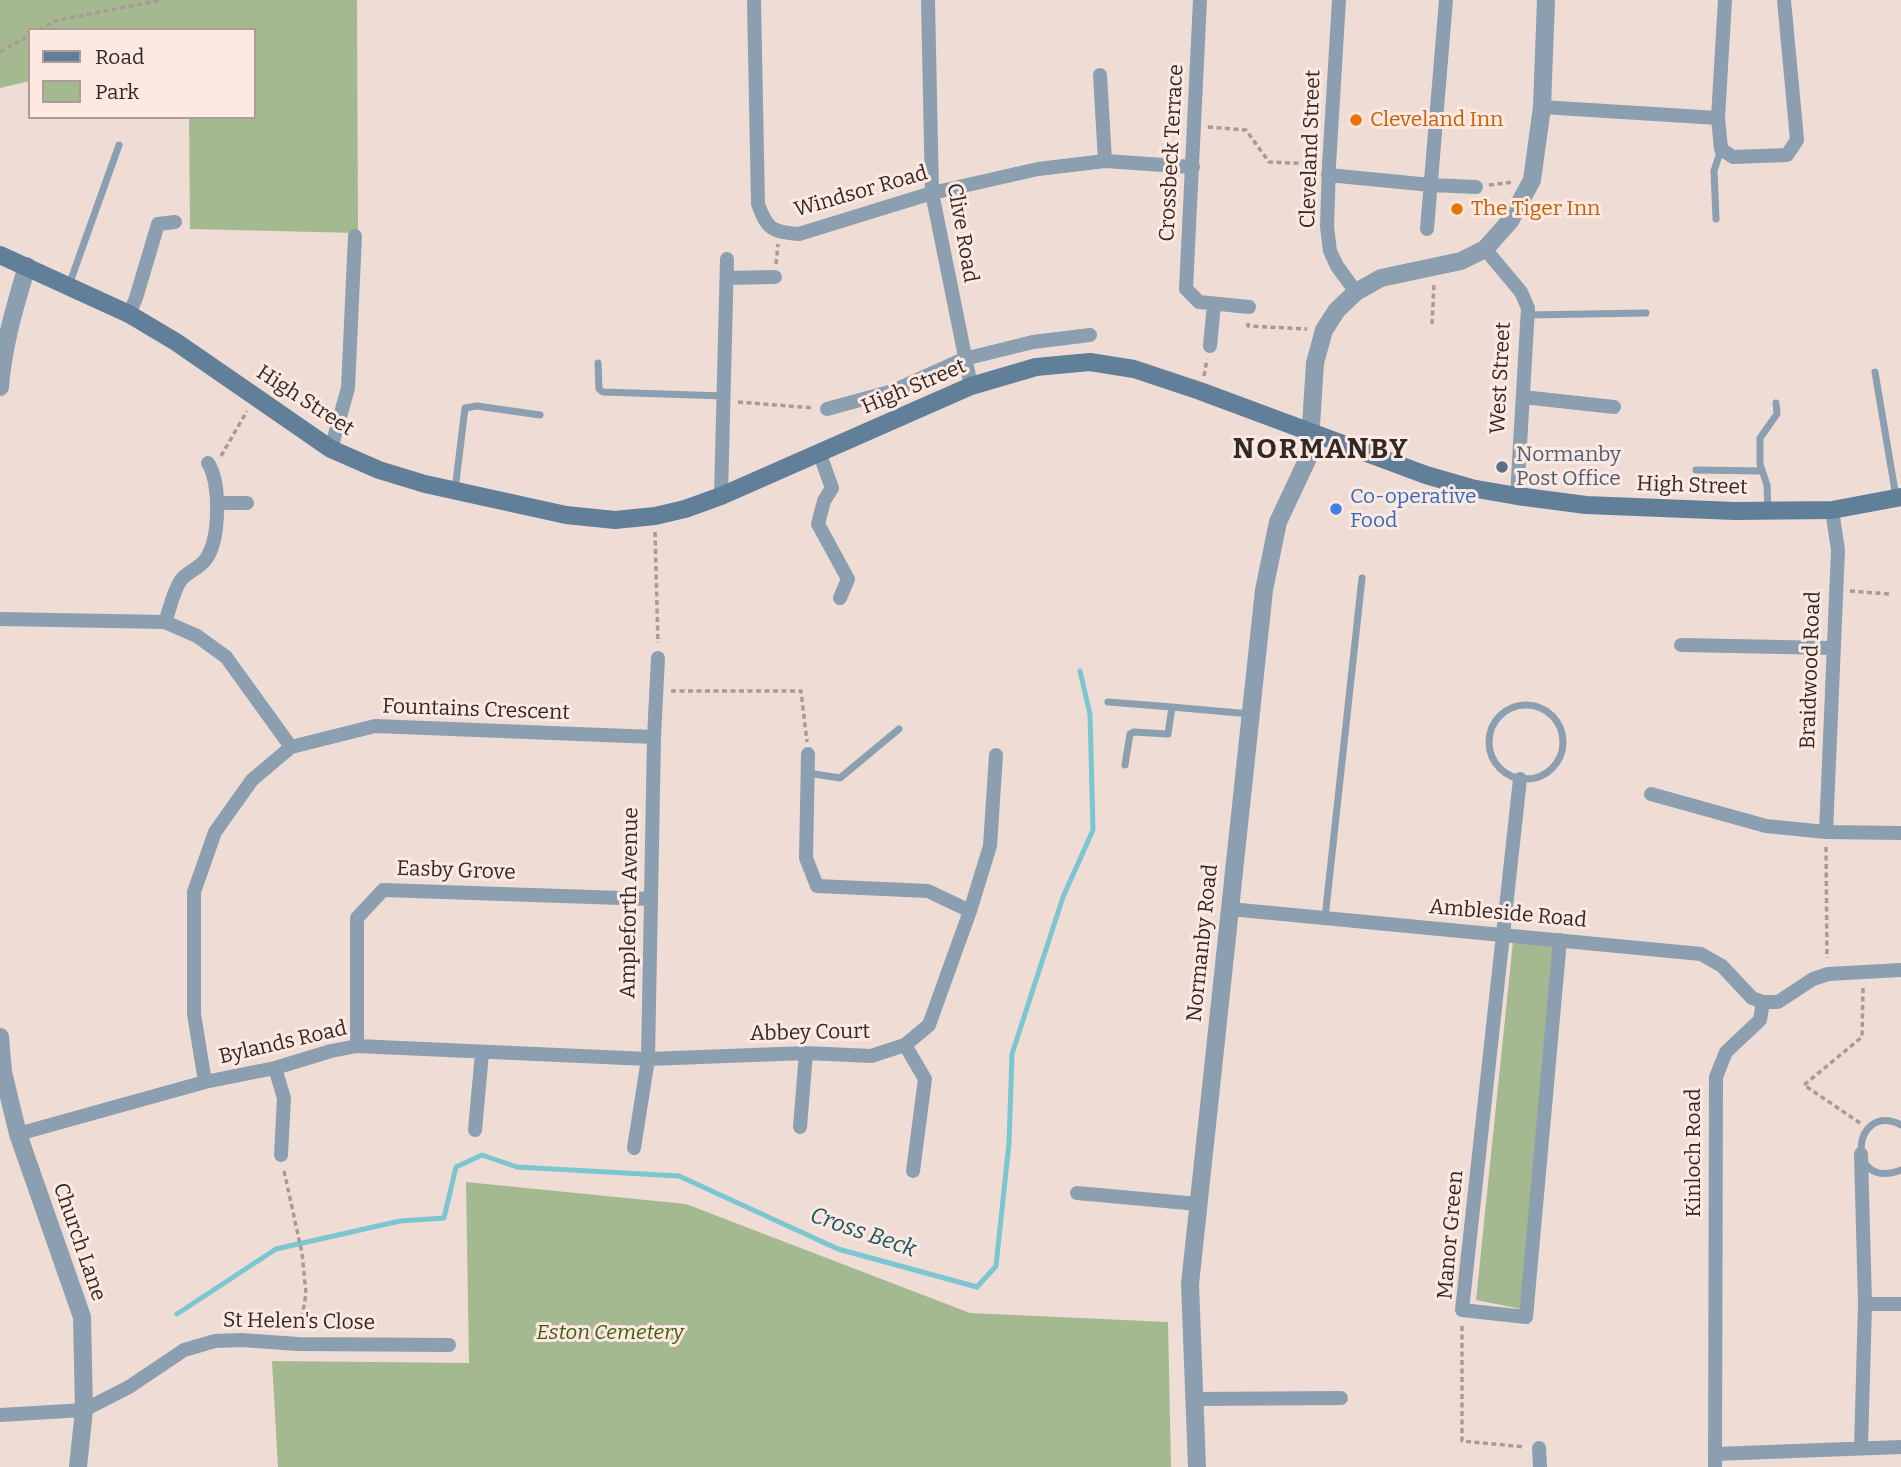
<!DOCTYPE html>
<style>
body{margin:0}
#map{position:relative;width:1901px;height:1467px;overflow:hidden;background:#efdcd5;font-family:Bitter,serif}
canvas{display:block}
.legend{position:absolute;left:28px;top:28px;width:228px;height:91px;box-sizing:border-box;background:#fde9e2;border:2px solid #ab9c97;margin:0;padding:9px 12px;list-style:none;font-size:21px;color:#302926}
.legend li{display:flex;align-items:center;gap:14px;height:35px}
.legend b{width:35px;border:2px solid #ab9c97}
</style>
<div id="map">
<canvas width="1901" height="1467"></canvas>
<ul class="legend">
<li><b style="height:9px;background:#617f98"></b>Road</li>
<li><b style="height:19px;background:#a5b991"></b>Park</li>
</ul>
</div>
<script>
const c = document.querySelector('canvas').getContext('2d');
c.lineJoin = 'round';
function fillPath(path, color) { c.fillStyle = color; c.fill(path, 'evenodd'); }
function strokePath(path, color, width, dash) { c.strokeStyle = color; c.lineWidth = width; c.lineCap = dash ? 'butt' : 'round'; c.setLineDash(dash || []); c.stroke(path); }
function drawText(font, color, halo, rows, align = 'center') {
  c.font = font + ' Bitter,serif'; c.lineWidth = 6; c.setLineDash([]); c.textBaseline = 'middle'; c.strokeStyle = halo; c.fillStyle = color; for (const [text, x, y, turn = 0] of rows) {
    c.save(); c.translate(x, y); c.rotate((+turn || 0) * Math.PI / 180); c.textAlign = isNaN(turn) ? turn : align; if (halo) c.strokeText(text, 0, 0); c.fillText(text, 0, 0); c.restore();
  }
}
const green = new Path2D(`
 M0,0H357L358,233L190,229L189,117H254V30H30V81L0,88Z
 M1513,941H1554L1521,1309L1476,1300Z
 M466,1182L686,1204L970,1313L1168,1322L1171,1467H278L272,1361L469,1363Z`);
const stream = new Path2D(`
 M177,1314L276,1249L400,1221L444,1218L456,1167L482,1155L517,1167L679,1176L838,1249L977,1287L996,1266L1009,1143L1012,1054L1063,897L1093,830L1090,714L1080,671`);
const path = new Path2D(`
 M39,30L54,21L162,0
 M0,52L30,35
 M1208,127L1246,130L1269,162L1314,164
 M1489,185L1513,182
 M776,264L778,244
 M1248,323V326L1307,329
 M1432,324L1434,284
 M1204,376L1207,359
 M738,402L814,408
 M221,456L247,411
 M655,532L658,643
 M1850,591L1890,594
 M671,691H801L807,742
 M1826,847L1827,958
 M1860,1123L1804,1085L1862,1037L1863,988
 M284,1171L302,1253L306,1294L300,1328
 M1462,1326V1441L1525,1447`);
const service = new Path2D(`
 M1716,219L1714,171L1721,149
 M69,285L119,145
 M1528,315L1646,313
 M598,363L599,389L603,392L724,396
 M1875,372L1896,497
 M1696,470L1762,471
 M455,490L465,408L477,406L540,415
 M1768,510L1767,485L1760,464V438L1777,414L1776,403
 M1108,702L1172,707
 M1489 742a37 37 0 1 1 74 0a37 37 0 1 1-74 0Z
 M1125,765L1130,734L1134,732L1168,734L1172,707L1250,714
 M808,773L840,778L899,729
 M1325,918L1362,578
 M1901,1125C1852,1100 1844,1192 1901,1170`);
const minor = new Path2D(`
 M754,0L758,204C767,229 772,232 799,234L932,193L1038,169L1105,161L1193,167
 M928,0L932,193L971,386
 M1200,0L1186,289L1199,302L1249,307
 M1339,0L1329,165L1327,227L1330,251L1337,266L1356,292
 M1725,0L1718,118L1721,149L1733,157L1787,155L1797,140L1784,0
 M1100,75L1105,161
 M1542,107L1718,118
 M1328,175L1431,185L1476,187
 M1427,229L1446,0
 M1485,249L1521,292L1528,308L1517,496
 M727,278L775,277
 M129,314L136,298L158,224L175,222
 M1210,346L1214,304
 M1523,397L1614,407
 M827,409L893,391L964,359L1033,342L1090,335
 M331,449L348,388L355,236
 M819,452L832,488L824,501L818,524L848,579L840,598
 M721,496L727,259
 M217,503H247
 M0,619L165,622L197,636L226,657L291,747
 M165,622C170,609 173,591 181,580C187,572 200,568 206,559C220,539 221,483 208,463
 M1681,645L1832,648
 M1520,779L1462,1310L1526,1317L1560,940
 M1651,794L1766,826L1826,832L1901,833
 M1826,832L1838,550L1832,510
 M1230,909L1701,954L1722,966L1752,998L1763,1002
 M970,911L990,846L996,755
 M905,1045L925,1079L913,1171
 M357,1046V918L383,890L651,899
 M275,1068L284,1098L281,1155
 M205,1082L194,1014V892L215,832L252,780L291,747L375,726L654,737
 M800,1127L806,1053
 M475,1130L482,1053
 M18,1134L205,1082L275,1068L331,1051L357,1046L648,1059L806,1053L871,1056L905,1045L929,1025L970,911L928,891L817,886L806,858L808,754
 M634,1148L648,1059L654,737L658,658
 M1861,1154L1865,1304L1861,1448
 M1077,1193L1198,1204
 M1865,1304H1901
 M1195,1399L1341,1398
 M0,1415L84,1410L129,1387L184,1350L215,1341L241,1340L298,1344L449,1345
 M1539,1448L1540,1467
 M1715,1454L1901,1447
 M1715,1467L1716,1077L1726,1052L1760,1020L1763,1002H1778L1813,979L1828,974L1901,970`);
const tertiary = new Path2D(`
 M0,387C3,346 15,306 27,266
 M0,1037L3,1072L18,1134L82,1317L84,1410L78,1467
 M1197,1467L1190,1284L1264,590L1278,522L1309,456L1315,363L1324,330L1337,310L1356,292L1381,278L1461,261L1485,249L1510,221L1532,180L1542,107L1546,0`);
const secondary = new Path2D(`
 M0,255L129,314L176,342L331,449L379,470L425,484L566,515L615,520L655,516L685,509L721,496L971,386L1036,367L1090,362L1134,369L1200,391L1426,475L1471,488L1517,496L1586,505L1735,511L1832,510L1901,497`);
const markers = [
 [1356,120,7,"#e8710a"],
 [1457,209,7,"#e8710a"],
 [1502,467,7,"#5c6f8a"],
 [1336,509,7,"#3f7fe0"]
];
const foodNames = [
 ["Cleveland Inn",1370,120],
 ["The Tiger Inn",1471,209]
];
const streetNames = [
 ["Cleveland Street",1311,149,-88],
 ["Crossbeck Terrace",1172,153,-87],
 ["Windsor Road",861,192,-16],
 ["Clive Road",962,233,80],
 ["West Street",1501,378,-87],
 ["High Street",914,387,-23],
 ["High Street",305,401,33],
 ["High Street",1692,486,2],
 ["Braidwood Road",1811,670,-88],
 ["Fountains Crescent",476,710,2],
 ["Easby Grove",456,871,2],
 ["Ampleforth Avenue",630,903,-89],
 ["Ambleside Road",1508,914,5],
 ["Normanby Road",1203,943,-84],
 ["Abbey Court",810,1033,-1],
 ["Bylands Road",283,1043,-13],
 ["Kinloch Road",1694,1153,-90],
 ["Manor Green",1451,1235,-85],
 ["Church Lane",79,1242,71],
 ["St Helen's Close",299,1322,1]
];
const serviceNames = [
 ["Normanby",1516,455],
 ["Post Office",1516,479]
];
const shopNames = [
 ["Co-operative",1350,497],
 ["Food",1350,521]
];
const parkNames = [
 ["Eston Cemetery",610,1333]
];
const waterNames = [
 ["Cross Beck",863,1233,19]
];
const districtNames = [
 ["NORMANBY",1321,450]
];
fillPath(green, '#a5b991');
strokePath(stream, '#7cc6d1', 5);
strokePath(path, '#a99a95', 3.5, [5, 3.5]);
strokePath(service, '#8b9fb0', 7);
strokePath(minor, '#8b9fb0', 14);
strokePath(tertiary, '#8b9fb0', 18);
strokePath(secondary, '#617f98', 18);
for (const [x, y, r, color] of markers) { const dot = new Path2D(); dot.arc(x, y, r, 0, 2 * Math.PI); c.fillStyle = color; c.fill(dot); strokePath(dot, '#fde9e2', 2.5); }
drawText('21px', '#c56008', '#fde9e2', foodNames, 'left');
drawText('21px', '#302926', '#fde9e2', streetNames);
drawText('21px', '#4e5e75', '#fde9e2', serviceNames, 'left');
drawText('21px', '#366cbe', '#fde9e2', shopNames, 'left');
drawText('italic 21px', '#415e13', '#fde9e2', parkNames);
drawText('italic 23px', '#17575f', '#fde9e2', waterNames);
c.letterSpacing = '2px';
drawText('bold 28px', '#302926', '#fde9e2', districtNames);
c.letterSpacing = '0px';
</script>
